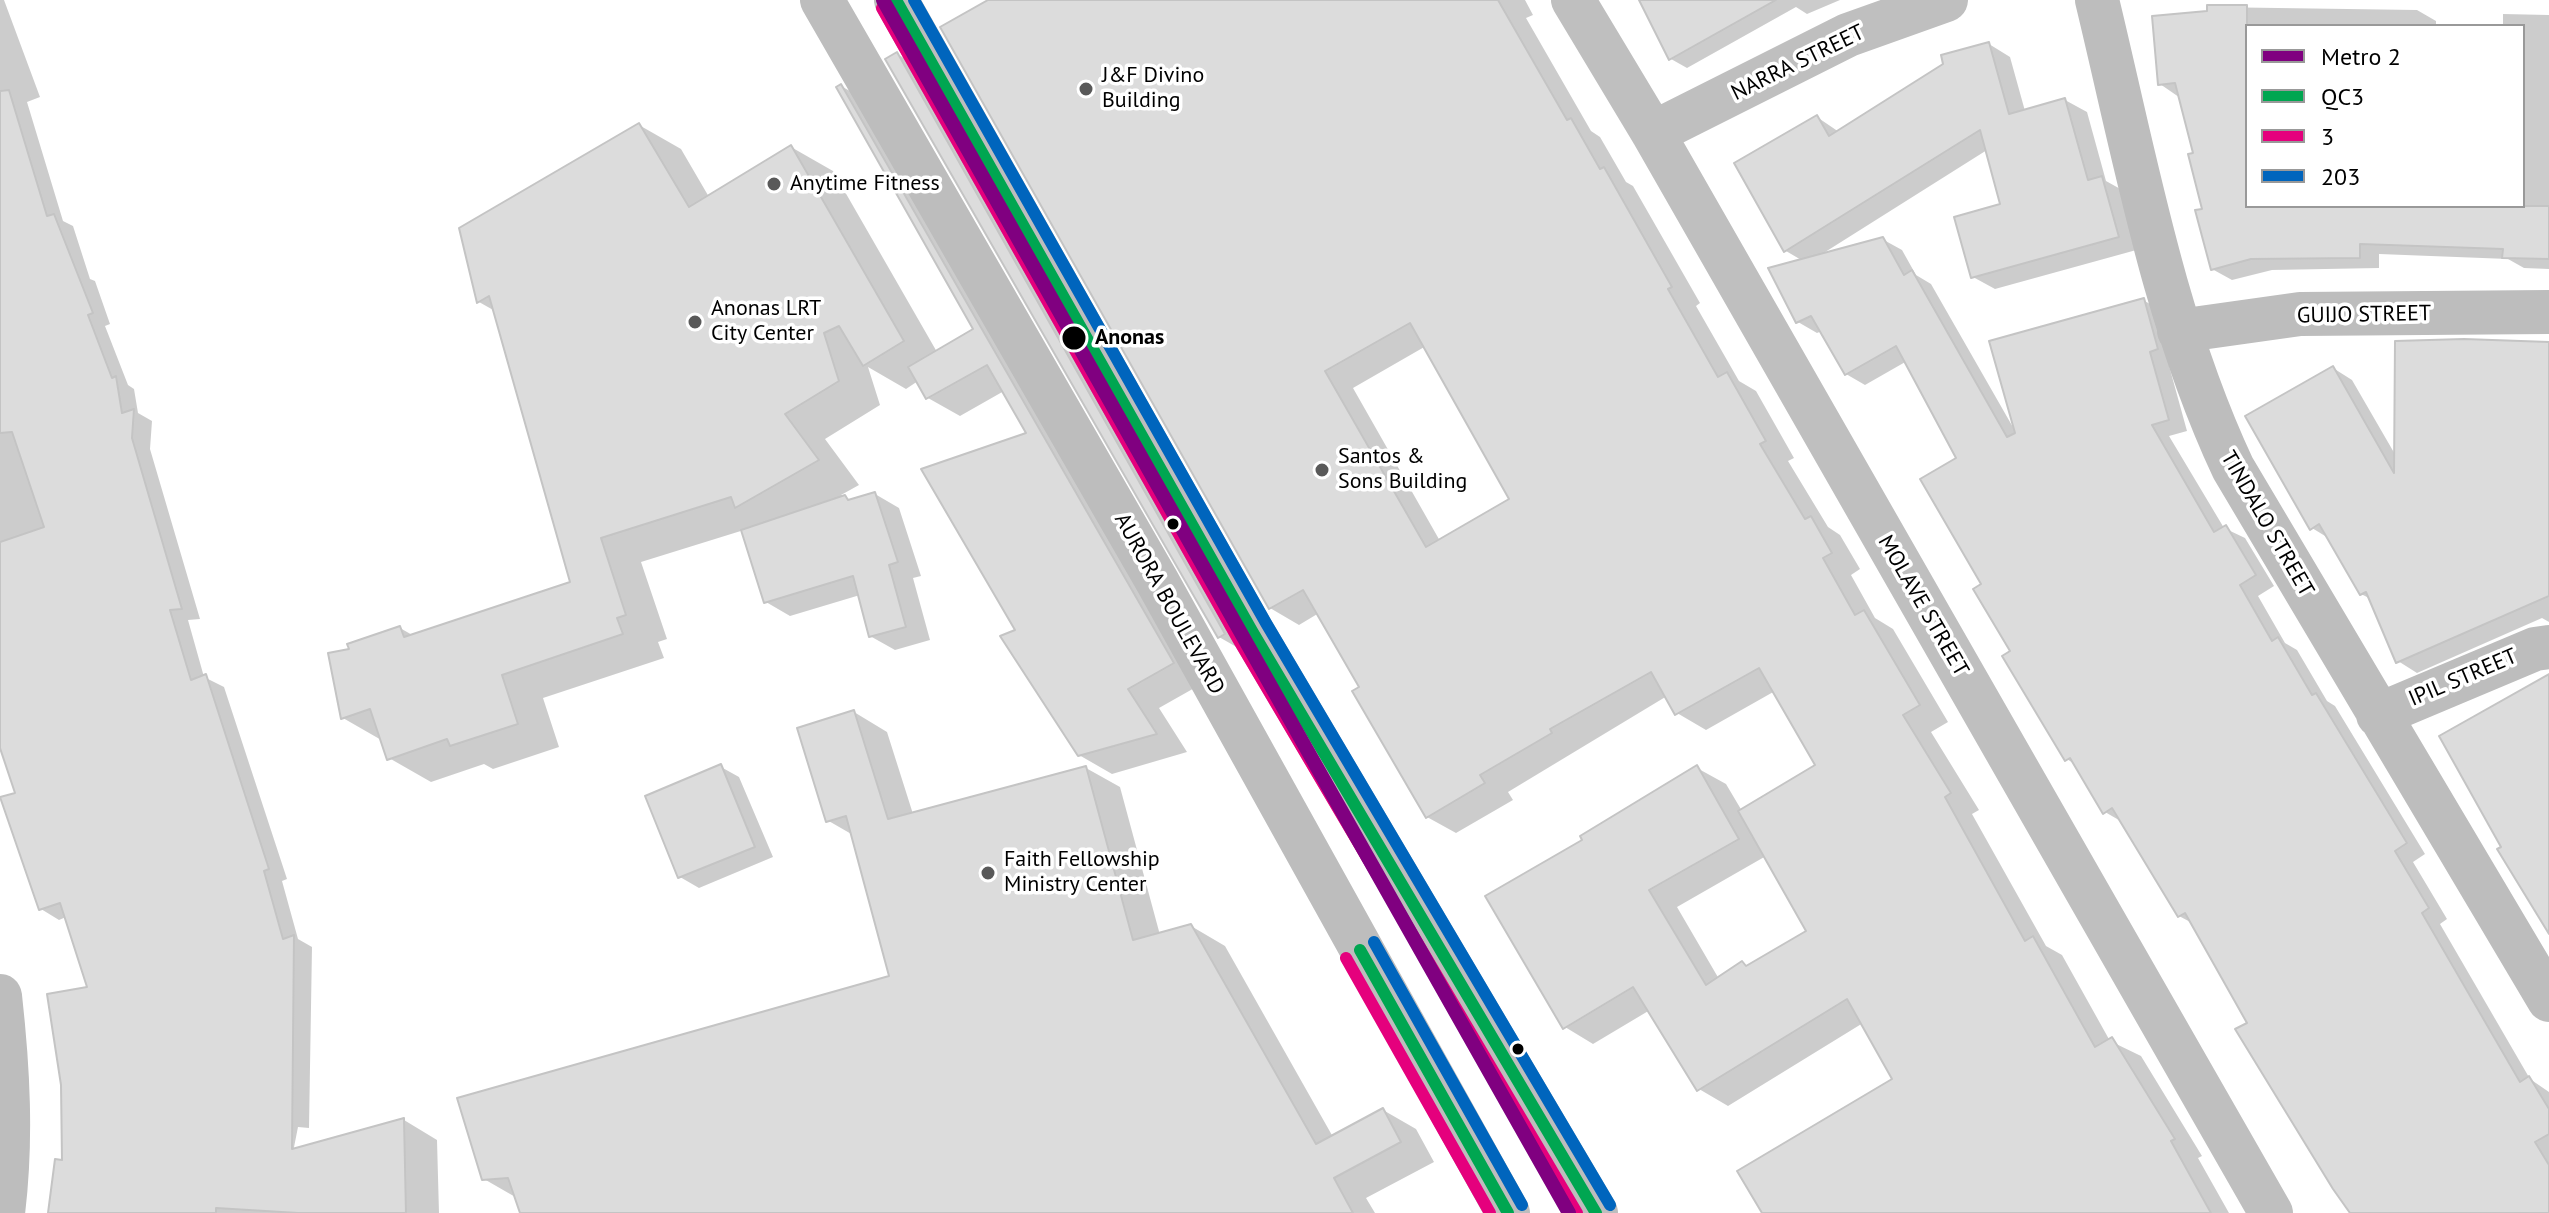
<!DOCTYPE html>
<style>
body{margin:0}
#map{position:relative;width:2549px;height:1213px;overflow:hidden;background:#fff;font-family:"PT Sans",sans-serif}
canvas{display:block}
.legend{position:absolute;left:2245px;top:24px;width:280px;height:184px;box-sizing:border-box;background:#fff;border:2px solid #999;margin:0;padding:10px 14px;list-style:none;font-size:24px;color:#000}
.legend li{display:flex;align-items:center;gap:16px;height:40px}
.legend b{width:40px;border:2px solid #999}
</style>
<div id="map">
<canvas width="2549" height="1213"></canvas>
<ul class="legend">
<li><b style="height:10px;background:#800080"></b>Metro 2</li>
<li><b style="height:10px;background:#00a651"></b>QC3</li>
<li><b style="height:10px;background:#e5007d"></b>3</li>
<li><b style="height:10px;background:#0065bd"></b>203</li>
</ul>
</div>
<script>
const c = document.querySelector('canvas').getContext('2d');
c.lineJoin = 'round';
function fillPath(path, color) { c.fillStyle = color; c.fill(path, 'evenodd'); }
function strokePath(path, color, width, dash) { c.strokeStyle = color; c.lineWidth = width; c.lineCap = dash ? 'butt' : 'round'; c.setLineDash(dash || []); c.stroke(path); }
function drawText(font, color, halo, rows, align = 'center') {
  c.font = font + ' "PT Sans",sans-serif'; c.lineWidth = 7; c.setLineDash([]); c.textBaseline = 'middle'; c.strokeStyle = halo; c.fillStyle = color; for (const [text, x, y, turn = 0] of rows) {
    c.save(); c.translate(x, y); c.rotate((+turn || 0) * Math.PI / 180); c.textAlign = isNaN(turn) ? turn : align; if (halo) c.strokeText(text, 0, 0); c.fillText(text, 0, 0); c.restore();
  }
}
const shadow = new Path2D(`
 M0,0H4L40,97L27,102L63,221L73,226L90,279L95,281L110,324L105,326L128,385L134,389L138,413L152,421L150,449L200,619L188,620L204,677L224,687L287,879L282,881L298,939L312,947L309,1128L298,1127L281,1213H50L64,1163L90,989L66,917L59,920L41,909L17,794L0,745Z
 M992,0H1525L1533,15L1526,18L1591,131L1600,137L1626,182L1633,186L1700,303L1696,306L1739,381L1756,391L1794,458L1788,461L1828,527L1840,535L1860,569L1851,575L1875,618L1893,629L1948,722L1931,732L1979,810L1972,814L2046,946L2062,955L2110,1041L2141,1056L2202,1156L2198,1158L2229,1213H1764L1894,1080L1863,1023L1728,1106L1699,1089L1650,1010L1593,1044L1565,1027L1585,841L1697,768L1726,784L1742,811L1818,766L1775,691L1706,730L1677,713L1667,696L1508,792L1513,800L1456,833L1427,817L1362,687L1319,613L1299,625L1270,608ZM1426,346L1512,499L1440,541L1353,388ZM1766,856L1808,932L1748,967L1743,964L1719,979L1677,907Z
 M1640,0H1840L1807,14L1796,7L1687,68L1671,59Z
 M2209,7L2417,10L2436,21V26H2247V144L2160,84L2209,13Z
 M2503,14L2549,15V269L2524,268L2508,259L2379,254V268L2272,270L2232,280L2212,269L2204,210L2247,180V206H2523V26H2503Z
 M1989,44L2010,57L2025,111L2065,100L2087,112L2106,181L2124,191L2140,249L1995,289L1973,277L2002,206L1987,150L1822,254L1882,239L1902,250L1916,275L1931,284L2014,429L2143,300L2162,311L2168,362L2187,431L2169,436L2224,528L2245,538L2274,586L2258,596L2285,643L2297,650L2327,701L2335,706L2425,854L2413,862L2447,919L2440,924L2530,1079L2549,1092V1213H2351L2194,924L2179,916L2124,823L2105,812L2076,765L2067,759L1983,585L1958,459L1907,361L1865,385L1846,374L1822,331L1817,333L1798,322L1803,261L1786,251L1737,164L1817,117L1839,132Z
 M897,54L931,74L1254,657L1219,637Z
 M841,86L873,104L1205,682L1159,708L1187,752L1112,774L1079,755L1018,631L1029,434L1004,391L960,416L928,398L918,381L906,389L868,367L880,405L825,439L859,485L841,495L851,501L875,494L899,508L921,576L913,578L930,640L895,650L870,636L860,595L790,616L766,602L744,530L641,562L667,639L658,642L664,658L543,698L559,747L493,769L484,764L431,782L389,758L383,741L343,718L352,651L400,628L414,636L572,583L495,311L479,302L461,229L639,125L681,149L709,197L791,147L833,171L937,352L976,329Z
 M2549,343V622L2542,618L2417,673L2398,661L2371,599L2361,594L2330,539L2312,528L2333,368L2352,380L2396,456Z
 M854,712L887,732L913,814L1086,768L1120,787L1160,935L1191,926L1225,946L1333,1137L1383,1110L1416,1129L1434,1162L1366,1198L1375,1213H522L517,1198L484,1179L891,977L853,835L827,820Z
 M721,767L739,777L773,857L699,888L680,877Z
 M404,1120L437,1140L439,1213H305V1148Z`);
const building = new Path2D(`
 M988,0H1498L1567,120L1571,118L1600,169L1604,167L1672,287L1668,289L1718,377L1727,372L1766,441L1760,444L1805,519L1811,516L1832,553L1823,558L1855,615L1864,610L1920,705L1903,715L1951,793L1945,797L2025,941L2033,936L2095,1047L2112,1037L2175,1139L2171,1141L2211,1213H1762L1737,1171L1892,1079L1847,999L1697,1091L1633,987L1563,1029L1485,896L1582,840L1580,836L1697,765L1739,839L1649,890L1706,985L1742,961L1746,966L1806,931L1738,811L1815,765L1759,668L1675,715L1651,672L1550,729L1552,733L1480,775L1485,783L1426,818L1352,691L1359,687L1303,590L1269,609L940,27ZM1410,323L1509,499L1426,547L1325,371Z
 M1639,0H1776L1669,60Z
 M2207,5H2247V206H2549V259L2502,258L2503,249L2360,244V258L2251,259L2211,270L2195,210L2202,209L2188,154L2193,153L2175,83L2158,85L2152,16L2207,11Z
 M1989,42L2009,114L2065,98L2088,180L2102,176L2119,237L1971,278L1954,217L2000,204L1980,130L1784,252L1734,163L1817,115L1829,136L1943,64L1941,55Z
 M897,52L1225,634L1218,638L885,59Z
 M841,84L1174,663L1128,689L1157,734L1078,756L1000,636L1015,630L921,469L1026,433L987,365L926,399L908,367L973,329L836,87Z
 M9,90L47,216L54,214L93,313L88,315L112,378L116,376L122,413L134,409L132,438L182,609L170,610L191,680L206,674L269,869L264,871L283,939L294,935L292,1149L404,1118L406,1213H298L216,1208V1213H48L55,1159L62,1160L61,1085L47,994L87,987L60,903L39,910L0,797L15,793L0,748V542L44,527L12,432L0,433V91Z
 M639,123L689,207L791,145L904,341L863,366L839,326L824,333L839,381L785,414L819,460L735,508L731,497L601,538L626,615L617,618L623,634L502,675L518,724L450,746L447,739L387,760L370,709L341,719L328,653L349,649L347,644L400,626L404,637L570,582L489,296L477,303L459,228Z
 M1883,237L1904,275L1912,270L2007,437L2015,433L1989,341L2144,298L2158,349L2150,352L2169,420L2152,425L2214,532L2226,525L2256,575L2240,585L2272,641L2278,637L2312,695L2316,693L2407,843L2395,851L2429,908L2422,913L2520,1082L2529,1076L2549,1109V1134L2535,1142L2549,1165V1213H2350L2333,1189L2235,1029L2247,1023L2185,913L2178,917L2112,808L2103,814L2070,758L2065,761L2002,656L2010,651L1973,589L1981,584L1920,479L1956,458L1896,346L1845,375L1811,316L1796,323L1768,268Z
 M2464,339L2549,342V596L2396,663L2366,592L2360,595L2319,524L2310,530L2245,416L2333,366L2394,473L2395,341Z
 M875,492L898,562L889,565L906,627L869,637L853,576L764,603L741,530L845,495L848,500Z
 M2549,674V934L2497,849L2501,847L2439,736Z
 M854,710L888,819L1086,766L1133,940L1191,924L1316,1144L1383,1108L1401,1142L1334,1178L1353,1213H520L508,1178L482,1180L457,1098L889,976L846,816L826,822L797,728Z
 M721,764L755,847L678,878L645,796Z`);
const street = new Path2D(`
 M2097,0C2135,157 2164,321 2233,468L2549,1000
 M2179,331L2300,314L2549,312
 M2378,715L2535,649L2549,647
 M0,996C8,1068 12,1140 3,1213`);
const secondary = new Path2D(`
 M1573,0L1653,133L2271,1213
 M1653,133L1848,35L1946,0`);
const primary = new Path2D(`
 M822,0L1157,581L1508,1213
 M896,0L1252,631L1596,1213`);
const bus1 = new Path2D(`
 M896,0L1252,631L1596,1213
 M1360,950L1508,1213`);
const bus2 = new Path2D(`
 M882,8L1238,639L1577,1213
 M1346,958L1490,1213`);
const bus3 = new Path2D(`
 M914,0L1266,623L1610,1205
 M1374,942L1522,1205`);
const metro1 = new Path2D(`
 M883,0L1569,1213`);
const markers = [
 [1086,89,8,"#595959"],
 [774,184,8,"#595959"],
 [695,322,8,"#595959"],
 [1074,338,13,"#000"],
 [1322,470,8,"#595959"],
 [1173,524,7,"#000"],
 [988,873,8,"#595959"],
 [1518,1049,7,"#000"]
];
const streetNames = [
 ["NARRA STREET",1798,63,-26],
 ["GUIJO STREET",2364,315,-1],
 ["TINDALO STREET",2267,524,60],
 ["AURORA BOULEVARD",1169,604,61],
 ["MOLAVE STREET",1923,606,60],
 ["IPIL STREET",2463,678,-23]
];
const poiNames = [
 ["J&F Divino",1102,76],
 ["Building",1102,101],
 ["Anytime Fitness",790,184],
 ["Anonas LRT",711,309],
 ["City Center",711,334],
 ["Santos &",1338,457],
 ["Sons Building",1338,482],
 ["Faith Fellowship",1004,860],
 ["Ministry Center",1004,885]
];
const stopNames = [
 ["Anonas",1095,338]
];
fillPath(shadow, '#0003');
fillPath(building, '#dcdcdc');
strokePath(building, '#c4c4c4', 2);
strokePath(street, '#bdbdbd', 44);
strokePath(secondary, '#bfbfbf', 44);
strokePath(primary, '#bdbdbd', 44);
strokePath(bus1, '#00a651', 12);
strokePath(bus2, '#e5007d', 12);
strokePath(bus3, '#0065bd', 12);
strokePath(metro1, '#800080', 14);
for (const [x, y, r, color] of markers) { const dot = new Path2D(); dot.arc(x, y, r, 0, 2 * Math.PI); c.fillStyle = color; c.fill(dot); strokePath(dot, '#fff', 3); }
drawText('22px', '#000', '#fff', streetNames);
drawText('22px', '#000', '#fff', poiNames, 'left');
drawText('bold 22px', '#000', '#fff', stopNames, 'left');
</script>
